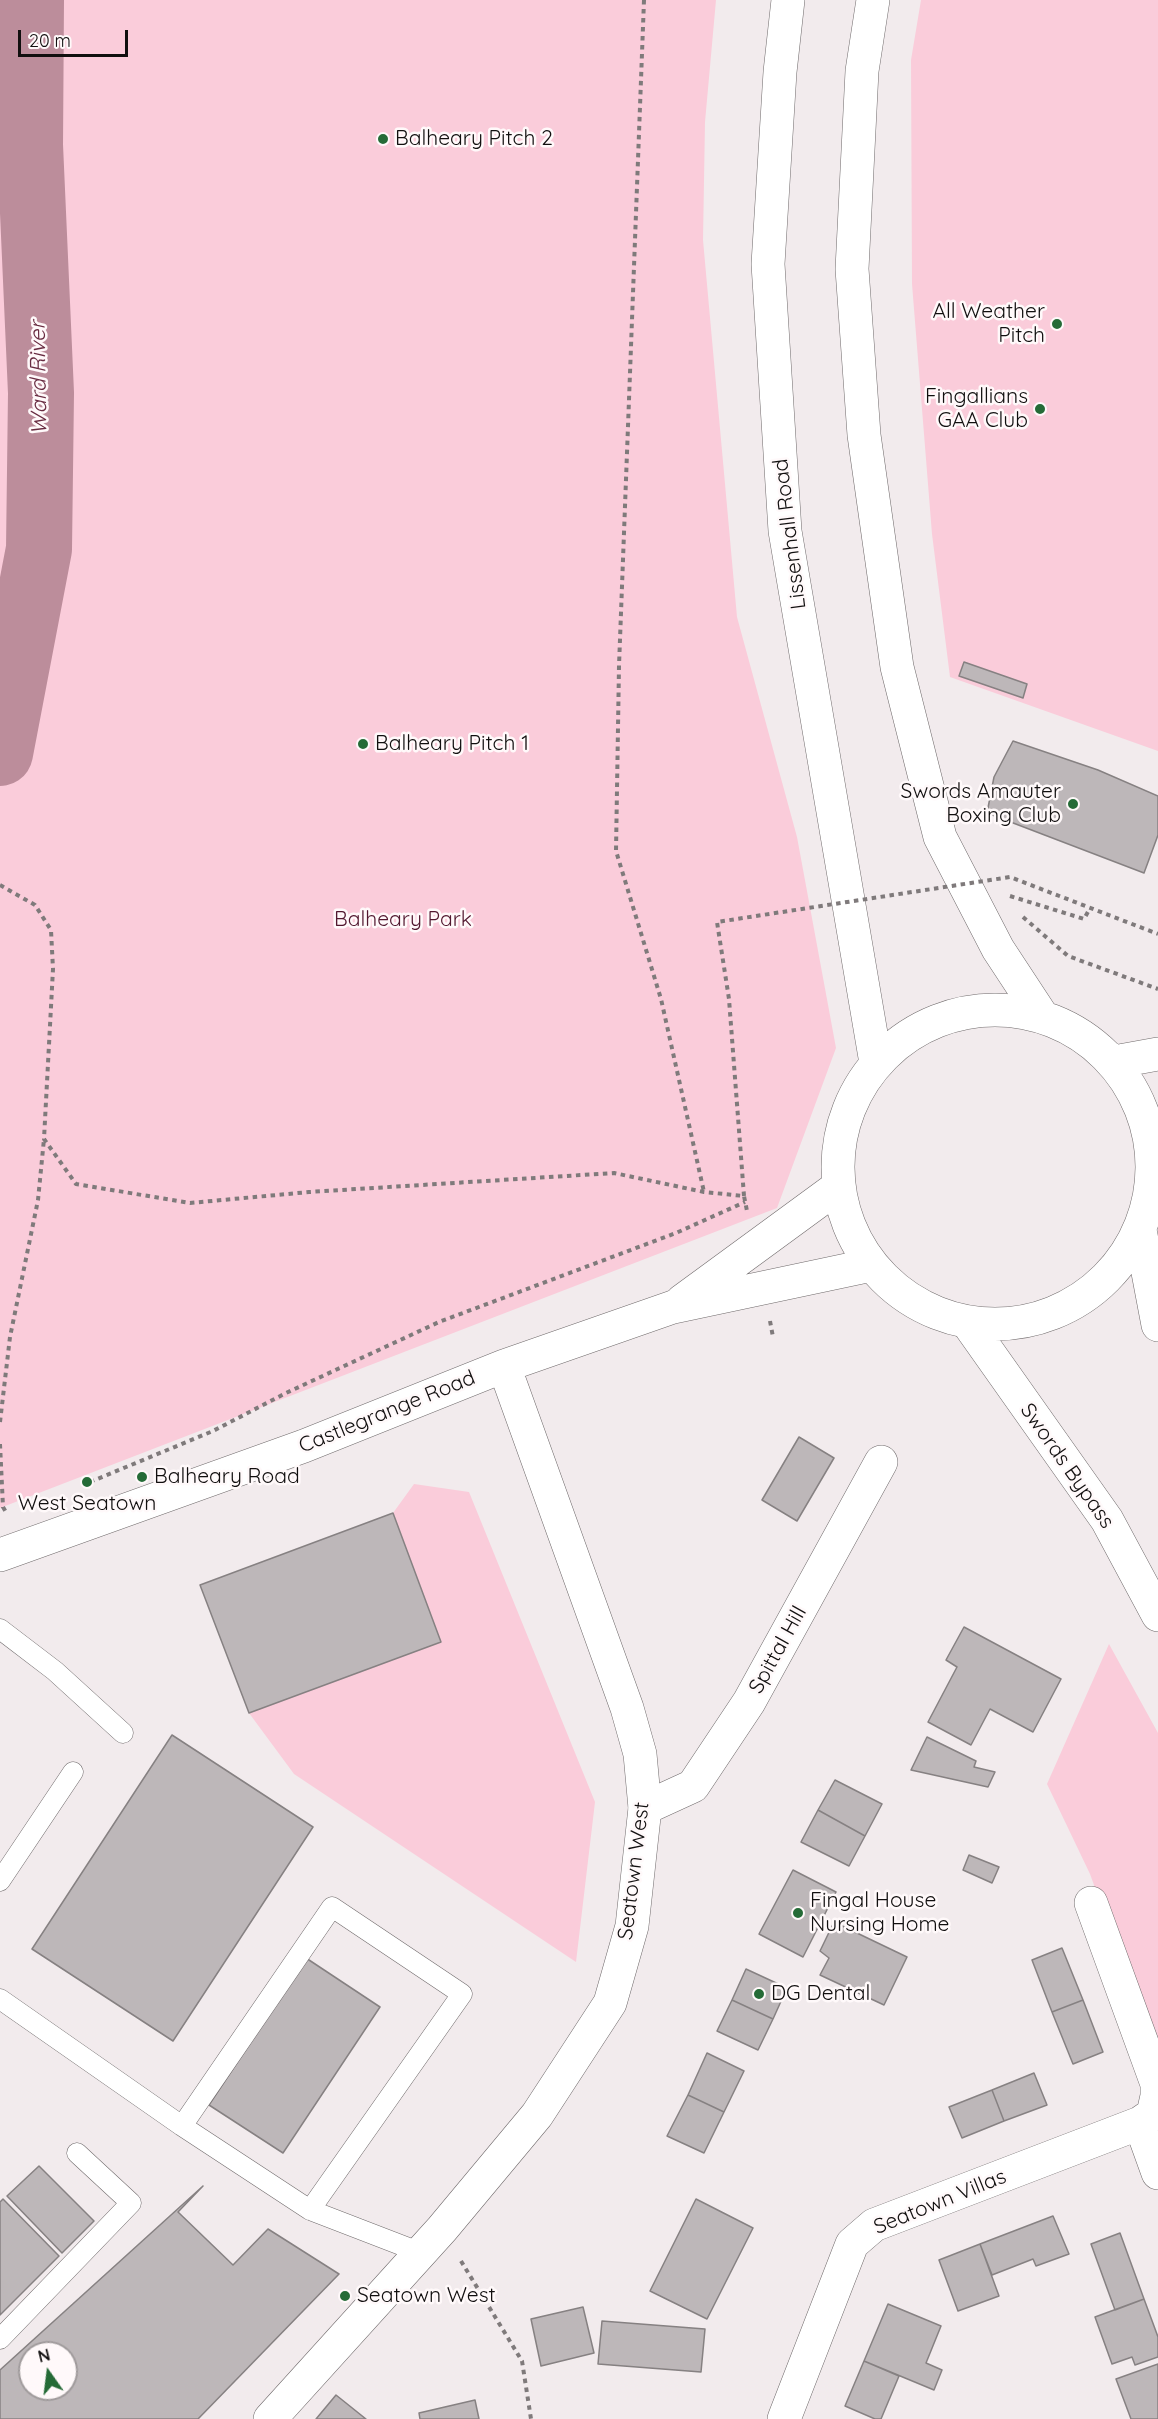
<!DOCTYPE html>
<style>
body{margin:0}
#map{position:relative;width:1158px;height:2419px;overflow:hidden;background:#f2ebed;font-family:Quicksand,sans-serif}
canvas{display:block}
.north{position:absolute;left:18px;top:2341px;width:60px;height:60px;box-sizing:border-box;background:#fff9fa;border:2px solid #a09b9c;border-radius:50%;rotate:346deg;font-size:16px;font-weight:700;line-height:24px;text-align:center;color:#110f0f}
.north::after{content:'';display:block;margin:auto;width:21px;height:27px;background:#256b37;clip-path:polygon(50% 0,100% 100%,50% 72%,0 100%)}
.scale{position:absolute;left:18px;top:30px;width:110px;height:27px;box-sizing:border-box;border:3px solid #110f0f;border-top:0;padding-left:8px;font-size:18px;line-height:21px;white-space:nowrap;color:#110f0f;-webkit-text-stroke:4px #fff9fa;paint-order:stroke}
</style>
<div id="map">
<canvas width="1158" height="2419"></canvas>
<div class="north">N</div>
<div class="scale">20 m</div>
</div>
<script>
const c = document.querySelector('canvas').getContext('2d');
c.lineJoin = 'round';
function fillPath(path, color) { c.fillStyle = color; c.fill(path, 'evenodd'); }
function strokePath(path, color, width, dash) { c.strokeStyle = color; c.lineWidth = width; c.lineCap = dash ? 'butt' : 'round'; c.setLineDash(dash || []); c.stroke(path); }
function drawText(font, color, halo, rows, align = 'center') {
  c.font = font + ' Quicksand,sans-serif'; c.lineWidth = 5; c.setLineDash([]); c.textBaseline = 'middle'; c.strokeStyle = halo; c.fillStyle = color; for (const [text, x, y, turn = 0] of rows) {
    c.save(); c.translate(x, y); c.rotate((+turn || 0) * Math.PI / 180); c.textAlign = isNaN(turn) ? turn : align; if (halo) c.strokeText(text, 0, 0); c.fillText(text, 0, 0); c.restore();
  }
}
const green = new Path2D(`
 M0,0H716L705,122L703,240L737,617L797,837L836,1048L777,1208L0,1508Z
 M921,0H1158V751L950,677L932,534L912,284L911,60Z
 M414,1484L469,1492L595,1802L576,1962L294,1774L249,1713L441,1642L393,1513Z
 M1109,1644L1158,1733V2061L1090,1874L1047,1784Z`);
const river = new Path2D(`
 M0,753L39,549L41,393L30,145L31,0`);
const building = new Path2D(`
 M964,662L1027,684L1023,698L959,676Z
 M1013,741L1098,770L1158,796V835L1144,873L987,813L994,777Z
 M799,1437L834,1458L797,1521L762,1500Z
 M393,1513L441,1642L249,1713L200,1585Z
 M964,1627L1061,1679L1033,1732L990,1709L971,1745L928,1722L957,1667L946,1660Z
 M172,1735L313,1827L173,2041L32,1949Z
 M927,1737L976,1761L974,1767L995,1772L988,1787L911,1770Z
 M835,1780L882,1804L865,1836L818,1810Z
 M818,1810L865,1836L849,1866L801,1842Z
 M969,1855L999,1867L992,1883L963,1870Z
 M793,1870L836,1892L803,1957L759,1934Z
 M834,1922L907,1957L884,2005L820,1975L829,1958L820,1951Z
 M1062,1948L1083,2000L1052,2012L1032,1960Z
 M306,1958L380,2007L283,2153L209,2105Z
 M746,1969L787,1988L773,2019L732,2000Z
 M732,2000L773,2019L758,2050L717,2031Z
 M1083,2000L1103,2052L1073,2064L1052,2012Z
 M707,2053L744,2071L724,2112L688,2095Z
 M1034,2073L1047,2105L1004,2121L992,2090Z
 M992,2090L1004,2121L962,2138L949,2107Z
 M688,2095L724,2112L704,2153L667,2136Z
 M39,2166L94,2221L62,2253L7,2196Z
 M203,2186L178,2212L233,2265L268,2229L339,2274L198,2419H0V2370ZM30,2353H66V2389H30Z
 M3,2199L59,2256L0,2315V2202Z
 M696,2199L753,2228L707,2319L650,2291Z
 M1053,2216L1069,2254L1036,2266L1033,2259L992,2275L980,2244Z
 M1120,2233L1144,2299L1115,2310L1091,2244Z
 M980,2244L999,2296L958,2311L939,2260Z
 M1144,2299L1158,2337V2357L1135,2365L1132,2357L1112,2364L1095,2317Z
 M888,2304L941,2326L926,2363L942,2370L934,2390L864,2361Z
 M583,2307L594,2353L541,2366L531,2319Z
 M602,2321L705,2329L701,2372L598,2364Z
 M864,2361L899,2376L881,2419H875L845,2406Z
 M1158,2364V2419H1131L1116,2379Z
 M336,2395L366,2419H316Z
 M475,2400L479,2419H420L419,2413Z`);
const path = new Path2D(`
 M644,0L619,666L616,851L661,999L704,1192
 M0,885L35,905L51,930L53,969L44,1139L76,1184L190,1203L309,1192L614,1173L704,1192L744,1196L747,1211
 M1010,896L1084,919L1090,908
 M1023,917L1068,956L1158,989
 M770,1321L773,1337
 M0,1422L10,1337L38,1200L44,1139
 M0,1444L3,1507L7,1514
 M90,1482L213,1431L286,1393L439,1322L676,1233L745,1202
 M461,2261L522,2361L531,2419`);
const lane = new Path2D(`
 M0,1629L55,1671L123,1733
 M0,1881L73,1772
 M0,1999L182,2126L310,2210L419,2252
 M182,2126L332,1907L462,1994L310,2210
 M0,2339L131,2203L77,2153`);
const street = new Path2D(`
 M645,1808L693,1786L749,1702L881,1462
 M1140,2123L1158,2173
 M784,2419L852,2244L874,2225L1140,2123L1153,2114L1157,2096V2084L1091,1903`);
const secondary = new Path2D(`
 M788,0L780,72L768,264L785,531L876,1063
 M873,0L862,71L852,269L864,435L897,667L940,837L998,949L1042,1016
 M838 1167a157 157 0 1 1 314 0a157 157 0 1 1-314 0Z
 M1114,1062L1158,1054
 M1140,1230L1158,1325
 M682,1301L839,1186
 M967,1322L1107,1520L1158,1615
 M0,1555L304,1446L504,1366L673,1307L871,1265
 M270,2419L442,2229L537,2115L610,2003L632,1926L645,1808L640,1754L627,1708L504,1366`);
const pathBridge = new Path2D(`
 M744,1196L729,999L717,922L1010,877L1158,934`);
const markers = [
 [383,139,6,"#256b37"],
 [1057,324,6,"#256b37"],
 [1040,409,6,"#256b37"],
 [363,744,6,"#256b37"],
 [1073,804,6,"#256b37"],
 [142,1477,6,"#256b37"],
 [87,1482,6,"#256b37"],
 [798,1913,6,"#256b37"],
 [759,1994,6,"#256b37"],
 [345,2296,6,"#256b37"]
];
const poiNames = [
 ["Balheary Pitch 2",395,139],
 ["All Weather",1045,312,"right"],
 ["Pitch",1045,336,"right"],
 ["Fingallians",1028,397,"right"],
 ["GAA Club",1028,421,"right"],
 ["Balheary Pitch 1",375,744],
 ["Swords Amauter",1061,792,"right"],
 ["Boxing Club",1061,816,"right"],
 ["Balheary Road",154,1477],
 ["West Seatown",87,1504,"center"],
 ["Fingal House",810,1901],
 ["Nursing Home",810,1925],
 ["DG Dental",771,1994],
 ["Seatown West",357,2296]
];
const streetNames = [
 ["Lissenhall Road",790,534,-97],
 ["Castlegrange Road",387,1412,-22],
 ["Swords Bypass",1067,1466,55],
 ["Spittal Hill",778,1650,-61],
 ["Seatown West",634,1871,-83],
 ["Seatown Villas",940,2202,-22]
];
const parkNames = [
 ["Balheary Park",403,920]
];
const waterNames = [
 ["Ward River",39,378,-91]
];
fillPath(green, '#faccda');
strokePath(river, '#bc8d9b', 66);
fillPath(building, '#bdb7b9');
strokePath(building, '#868182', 1.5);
strokePath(lane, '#6f6a6b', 21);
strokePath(street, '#6f6a6b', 34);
strokePath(secondary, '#6f6a6b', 34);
strokePath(path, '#7f7a7b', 4, [4.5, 4.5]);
strokePath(lane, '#fff', 20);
strokePath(street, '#fff', 33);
strokePath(secondary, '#fff', 33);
strokePath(pathBridge, '#7f7a7b', 4, [4.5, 4.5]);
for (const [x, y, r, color] of markers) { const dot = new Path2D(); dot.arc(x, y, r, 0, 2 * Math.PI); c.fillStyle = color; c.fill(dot); strokePath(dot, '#fff9fa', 2); }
drawText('21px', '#110f0f', '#fff9fa', poiNames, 'left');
drawText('21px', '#110f0f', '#fff9fa', streetNames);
drawText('21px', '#52172f', '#fff9fa', parkNames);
drawText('italic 22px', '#682b41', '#fff9fa', waterNames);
</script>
